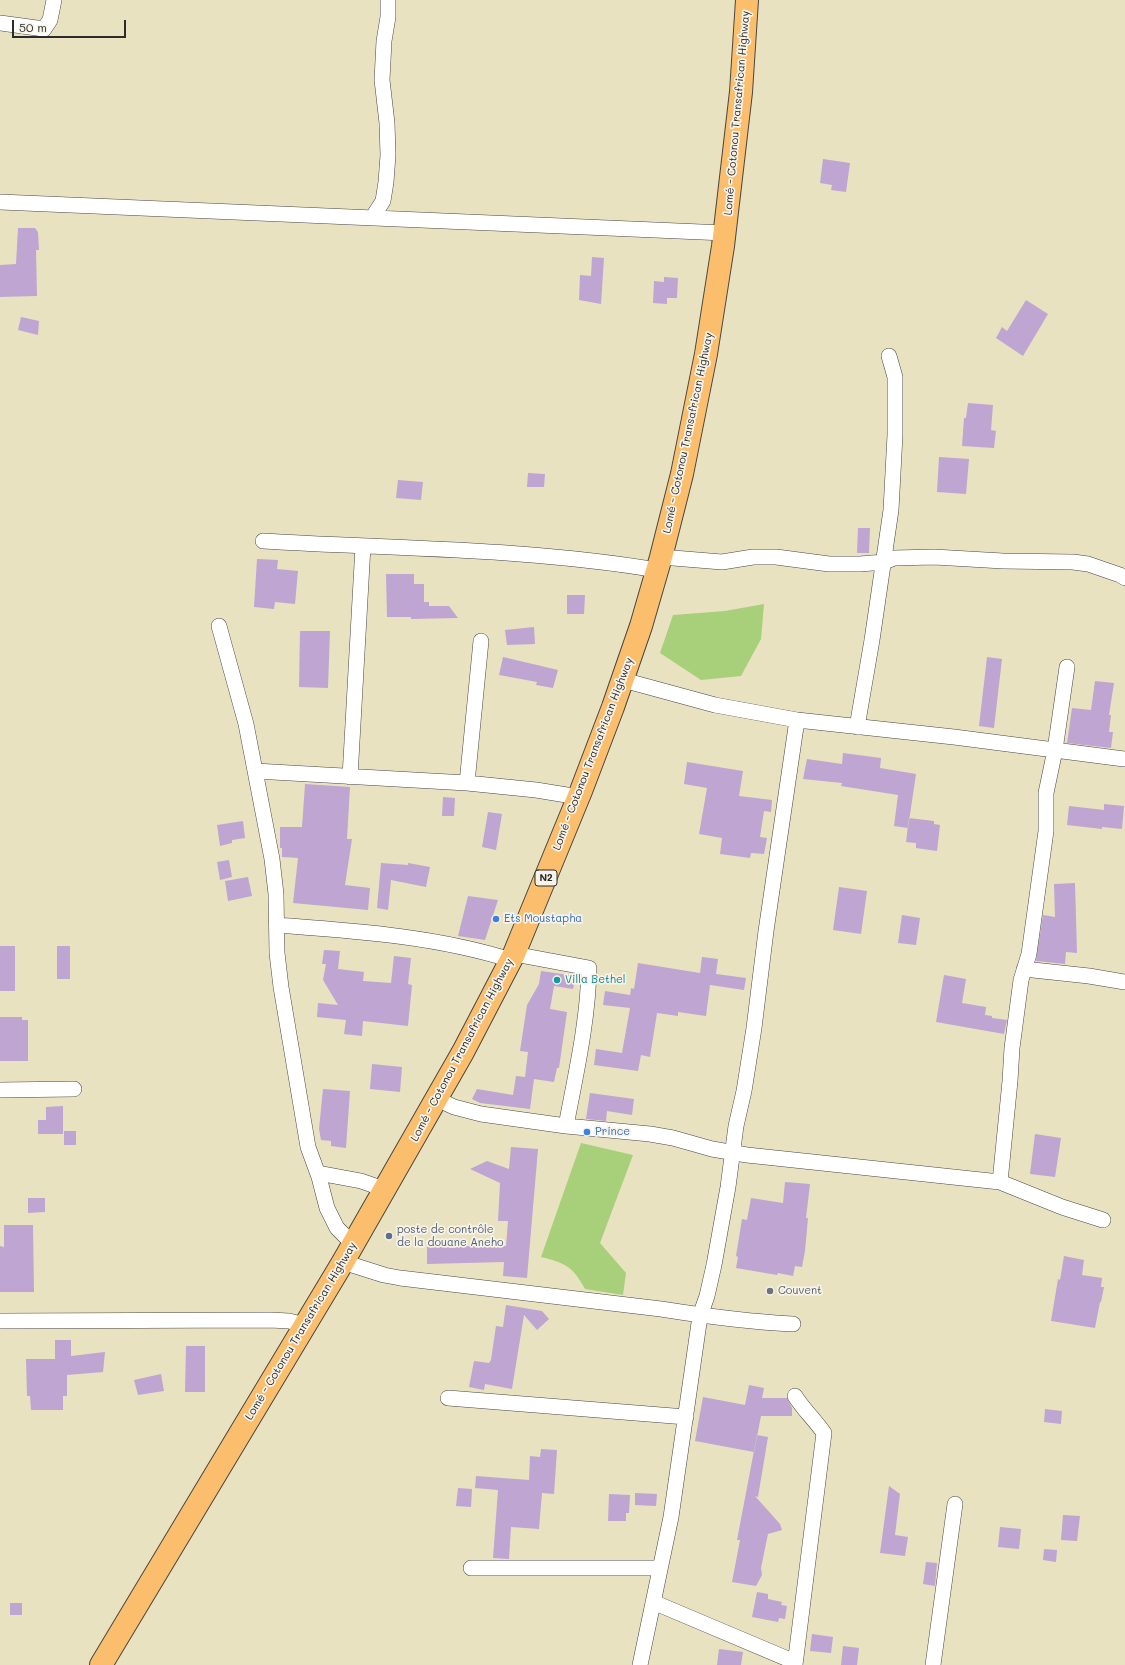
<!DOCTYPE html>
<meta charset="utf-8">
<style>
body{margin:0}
#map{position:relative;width:1125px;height:1665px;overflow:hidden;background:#e9e2c1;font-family:Mali,sans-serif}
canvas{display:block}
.scale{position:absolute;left:12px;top:20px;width:114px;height:18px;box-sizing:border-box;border:2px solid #2b2b2b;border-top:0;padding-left:5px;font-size:12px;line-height:14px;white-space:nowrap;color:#2b2b2b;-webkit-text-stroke:3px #f7f3e8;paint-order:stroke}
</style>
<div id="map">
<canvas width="1125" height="1665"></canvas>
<div class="scale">50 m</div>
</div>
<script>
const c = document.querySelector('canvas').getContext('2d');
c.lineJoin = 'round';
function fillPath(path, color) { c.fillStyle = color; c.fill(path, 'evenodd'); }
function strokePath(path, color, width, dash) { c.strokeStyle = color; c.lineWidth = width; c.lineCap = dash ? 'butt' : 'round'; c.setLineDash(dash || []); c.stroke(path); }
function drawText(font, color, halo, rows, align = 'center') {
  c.font = font + ' Mali,sans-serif'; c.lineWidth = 3.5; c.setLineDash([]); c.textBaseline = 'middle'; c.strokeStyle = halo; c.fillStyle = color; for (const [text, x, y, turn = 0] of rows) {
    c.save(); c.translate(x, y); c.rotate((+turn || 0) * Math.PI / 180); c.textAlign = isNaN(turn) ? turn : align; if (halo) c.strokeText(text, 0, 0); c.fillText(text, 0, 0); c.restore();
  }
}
const green = new Path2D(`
 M764,604L761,639L741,676L701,680L660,653L673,615L725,611Z
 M581,1143L633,1155L600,1243L626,1273L623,1295L585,1289C573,1267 566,1263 541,1257Z`);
const building = new Path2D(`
 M823,159L850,163L846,192L831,190L832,185L820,183Z
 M18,228H35L38,232L39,250H36L37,296L0,297V265L16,264Z
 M592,257L604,258L601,304L579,300L580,275L591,276Z
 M664,277L678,278L677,298H667V304L653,303L654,281L664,282Z
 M1026,300L1048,314L1023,356L996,338L1002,327L1007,331Z
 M21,317L39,321L38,335L18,330Z
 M968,403L993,405L991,430L996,431L994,448L962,446L964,418H966Z
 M939,457L969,459L966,494L937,492Z
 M528,473L545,474L544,487H527Z
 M398,480L423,482L421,500L396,498Z
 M858,528H870L869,553H857Z
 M257,559L278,560L277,569L298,571L295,604L275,602L274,609L254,607Z
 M386,574H414V584H424V602H429V606H449L458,618L411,619V617H387Z
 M567,595H585L584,614H567Z
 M534,627L535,644L507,645L505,630Z
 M300,631H330L328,688L299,687Z
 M503,657L558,670L553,688L536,685L537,682L499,675Z
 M987,657L1002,659L994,728L979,726Z
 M1095,681L1114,683L1109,715H1111L1109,732H1113L1111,748L1067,743L1072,708L1091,710Z
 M843,753L881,758L880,768L916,774L908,828L894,826L898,795L841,786L842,783L803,779L807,759L842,764Z
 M687,762L743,771L739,796L772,800L771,812L764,811L760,837L767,838L764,854L751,853L750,858L720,854L722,838L699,834L707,788L684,784Z
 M305,784L350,787L347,839H352L345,885L370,888L368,910L293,903L298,858L282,857V848H280V827H302Z
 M443,797L455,798L454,816H442Z
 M1104,804L1124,806L1122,829L1102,827V829L1067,825L1069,806L1104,810Z
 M488,812L502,814L496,850L482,847Z
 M909,818L934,821V824L940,825L937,851L916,848V843L906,842Z
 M243,821L245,838L232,840V843L220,846L217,825Z
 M229,860L232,877L220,880L217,862Z
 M381,863L408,865V863L430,867L426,887L391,880L388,910L377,908Z
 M248,877L252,896L228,901L225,881Z
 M1075,883L1077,953L1066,952L1065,964L1036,961L1043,915L1055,917L1054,884Z
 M839,887L867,891L861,934L833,930Z
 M468,896L498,900L485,940L458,936Z
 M902,915L920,918L916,945L898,943Z
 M0,946H15V991H0Z
 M57,946H70V979H57Z
 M324,950L340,951L338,969L364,972L363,981L391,983L394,956L411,958L408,984L412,985L408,1026L363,1021L362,1036L344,1034L346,1020L317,1017L318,1003L338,1005L323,980L326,964H322Z
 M702,957L718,959L716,974L746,978L744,990L710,985L706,1016L678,1012V1016L657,1013L650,1057L641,1055L638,1071L594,1065L596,1049L622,1053L630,1008L603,1005L605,991L630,995L631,988L634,989L638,963L700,973Z
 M541,971L576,976L573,989L554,986L550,1009L567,1012L559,1068H557L554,1082L534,1079L530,1109L480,1103L472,1099L477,1089L513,1095L516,1076L525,1077L528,1052L520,1051L527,1005L539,984Z
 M944,975L966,979L962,1003L986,1007L985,1015L992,1016V1018L1007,1020L1004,1034L936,1022Z
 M0,1017H22V1020H28V1061H0Z
 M372,1064L402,1067L400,1092L370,1089Z
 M323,1089L350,1091L346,1148L331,1146V1141L321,1140L319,1129Z
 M590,1093L634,1099L632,1115L607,1111L606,1121L586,1119Z
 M63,1106V1134H38V1120H46V1107Z
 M64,1131H76V1145H64Z
 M1035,1134L1061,1138L1055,1177L1030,1174Z
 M511,1147L538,1149L527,1278L503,1276L504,1262L427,1264V1247H439V1243H452V1246H506L508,1221H498L500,1183L470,1169L487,1161L509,1169Z
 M785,1182L810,1184L806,1218H808L805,1251L802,1267L795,1266L793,1276L778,1273L777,1275L736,1268L738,1257L736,1256L742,1219L747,1220L751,1198L783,1203Z
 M28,1198H45V1212L28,1213Z
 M4,1225H33L34,1292H0V1246L4,1247Z
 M1064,1256L1084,1260L1082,1275L1102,1278L1101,1287H1104L1101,1302H1100L1095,1328L1051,1321L1058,1279L1060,1280Z
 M506,1305L542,1311L549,1319L537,1330L524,1315L512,1389L485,1384L484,1390L469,1387L474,1361L489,1363L491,1360L496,1326L503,1327Z
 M55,1340H71V1356L105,1352L103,1372L67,1375V1396H63V1410H31L30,1396H27L26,1359H55Z
 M186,1346H205V1392H185Z
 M161,1374L164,1391L138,1395L134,1380Z
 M749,1385L764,1388L762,1398H787L792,1408V1416H761L754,1452L695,1441L703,1397L745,1405Z
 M1045,1409L1062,1411L1061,1424L1044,1422Z
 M757,1435L768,1437L758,1497L755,1496L780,1524L782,1530L768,1534L761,1568L762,1575L756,1586L732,1582L740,1540H737Z
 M541,1449L557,1450L554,1494L542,1493L539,1529L511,1527L509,1559L493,1558L498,1490L475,1488L476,1476L529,1480L530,1456L540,1457Z
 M889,1486L900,1494L895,1535L908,1537L905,1556L880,1553Z
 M458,1488L472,1489L471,1507L456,1506Z
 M635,1493L657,1494L656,1506L635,1505Z
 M609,1494L630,1495L629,1513H626V1521H608Z
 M1063,1515L1080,1516L1077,1541L1061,1540Z
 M1000,1527L1021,1529L1019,1549L998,1547Z
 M1044,1549L1057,1550L1056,1562L1043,1560Z
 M926,1562L937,1563L935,1586L923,1584Z
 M757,1592L768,1594V1599L782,1602L781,1605L787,1606L785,1619L779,1618L778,1622L752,1617Z
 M10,1603H22V1615H10Z
 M812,1634L833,1637L831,1653L810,1651Z
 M843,1646L859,1648L857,1665H841Z
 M719,1649L743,1652L741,1665H717Z`);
const street = new Path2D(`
 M0,23L44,29L50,20L54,0
 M0,202L725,233
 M372,218L383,201L386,182L388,155L387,123L382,80L384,41L388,17V0
 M263,541C394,549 527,548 657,570
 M661,557L722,562L753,557H776L829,564H860L884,562L894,558L934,557L1003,561L1073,562L1088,564L1120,575L1125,578
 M219,626L246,724L272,859L276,894L277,953L281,987L308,1147L319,1177L327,1208L337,1228L353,1244
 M623,680L715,705L797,720L954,737L1124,759
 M857,727L872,640L891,510L895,435V377L889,356
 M255,771L467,783L536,790L579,797
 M350,777L363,546
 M467,783L481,641
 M277,925C355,931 435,936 511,960
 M514,954L589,968C588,1021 576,1073 566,1126
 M1024,969L1089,976L1125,982
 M0,1090L74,1089
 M437,1099L454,1107L481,1114L566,1126L650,1134L673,1138L712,1149L747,1155L1000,1182L1062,1207L1103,1220
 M318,1173L361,1181L384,1189
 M1000,1182L1010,1081L1012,1048L1021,980L1029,954L1046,831V793L1055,750L1067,667
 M343,1262L384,1275L400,1278L661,1309C705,1316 749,1322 793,1324
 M0,1321L270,1320L289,1321L305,1325
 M448,1398L686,1417
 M471,1568H660
 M653,1602L795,1662
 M640,1665L671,1517L700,1316L707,1296L714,1265L728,1187L736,1126L744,1091L754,1028L766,931L797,720
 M795,1665L824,1433C815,1420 803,1409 795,1396
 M933,1665L955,1504`);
const highway = new Path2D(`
 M101,1665L343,1262L463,1052L514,954L581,791L613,707L641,626L661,557L682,474L706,354L723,246L741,92L747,0`);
const markers = [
 [496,919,4,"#3f7fe0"],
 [557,980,4,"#0f9aa8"],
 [587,1132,4,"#3f7fe0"],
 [389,1236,4,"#5c6f8a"],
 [770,1291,4,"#6b7280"]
];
const shields = [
 [546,878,22]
];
const shieldNames = [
 ["N2",546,878]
];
const streetNames = [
 ["Lomé - Cotonou Transafrican Highway",737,113,-85],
 ["Lomé - Cotonou Transafrican Highway",688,433,-78],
 ["Lomé - Cotonou Transafrican Highway",593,754,-69],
 ["Lomé - Cotonou Transafrican Highway",462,1050,-62],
 ["Lomé - Cotonou Transafrican Highway",301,1331,-59]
];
const shopNames = [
 ["Ets Moustapha",504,919],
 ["Prince",595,1132]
];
const cultureNames = [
 ["Villa Bethel",565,980]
];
const serviceNames = [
 ["poste de contrôle",397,1230],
 ["de la douane Aneho",397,1243]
];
const worshipNames = [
 ["Couvent",778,1291]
];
fillPath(green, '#a8d07a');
fillPath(building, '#bea5d2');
strokePath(street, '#484642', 16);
strokePath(highway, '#484642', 24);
strokePath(street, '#fff', 15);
strokePath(highway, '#fabe6d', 22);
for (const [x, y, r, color] of markers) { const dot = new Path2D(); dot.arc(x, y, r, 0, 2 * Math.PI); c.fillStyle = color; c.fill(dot); strokePath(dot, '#f7f3e8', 1.5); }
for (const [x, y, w] of shields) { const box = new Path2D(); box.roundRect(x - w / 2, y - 8, w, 16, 3); c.fillStyle = '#f7f3e8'; c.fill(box); strokePath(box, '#2b2b2b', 1); }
drawText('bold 10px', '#2b2b2b', null, shieldNames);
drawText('11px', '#2b2b2b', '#f7f3e8', streetNames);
drawText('11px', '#366cbe', '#f7f3e8', shopNames, 'left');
drawText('11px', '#0d838f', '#f7f3e8', cultureNames, 'left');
drawText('11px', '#4e5e75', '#f7f3e8', serviceNames, 'left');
drawText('11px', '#5b616d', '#f7f3e8', worshipNames, 'left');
</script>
